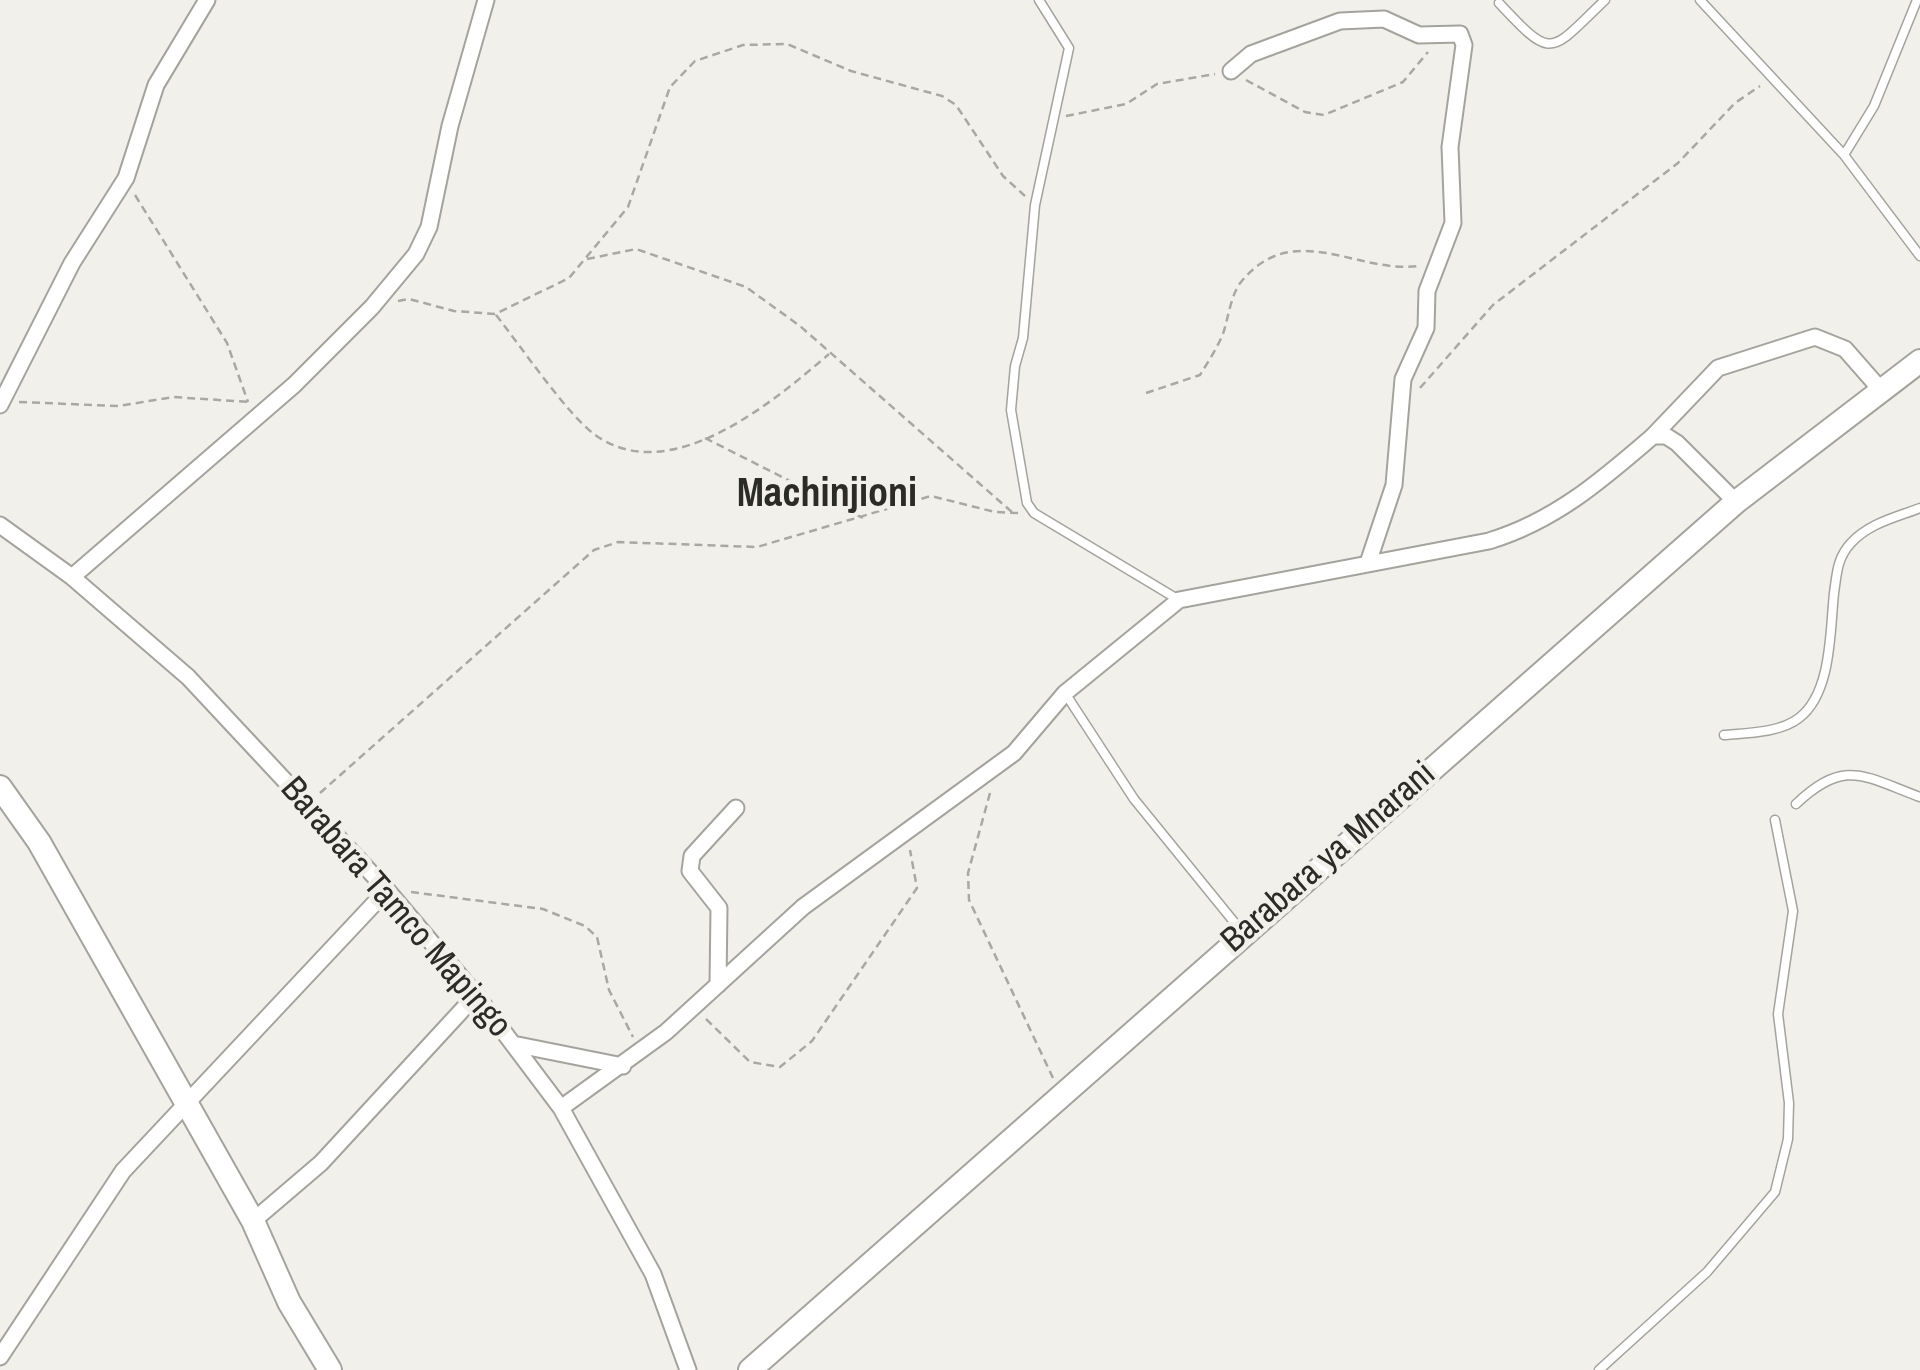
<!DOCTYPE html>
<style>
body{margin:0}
canvas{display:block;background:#f2f0ea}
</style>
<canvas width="1920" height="1370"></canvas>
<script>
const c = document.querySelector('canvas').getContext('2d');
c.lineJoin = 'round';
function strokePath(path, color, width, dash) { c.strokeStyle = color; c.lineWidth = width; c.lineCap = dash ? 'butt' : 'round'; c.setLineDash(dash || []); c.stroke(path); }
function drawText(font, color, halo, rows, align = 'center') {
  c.font = font + ' "Archivo Narrow",sans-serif'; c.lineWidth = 9; c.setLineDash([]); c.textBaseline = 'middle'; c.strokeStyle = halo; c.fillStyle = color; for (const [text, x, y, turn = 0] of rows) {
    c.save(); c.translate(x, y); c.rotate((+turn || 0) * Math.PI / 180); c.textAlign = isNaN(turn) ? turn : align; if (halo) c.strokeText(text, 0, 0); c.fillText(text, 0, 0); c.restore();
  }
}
const path = new Path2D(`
 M1246,80L1305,112L1324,115L1403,82L1428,52
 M1066,116L1126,104L1157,84L1215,74
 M135,195L227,343L248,402
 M587,259L636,249L746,287L800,326L1013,513
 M398,301L409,299L454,311L495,314L569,278L628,207L670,87L695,61L743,45L787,44L851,71L942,96L956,105L1003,176L1025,196
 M496,315C520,345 566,413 594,434C669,490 773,402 829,354
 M1420,388L1493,305L1678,163L1735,103L1760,86
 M1146,393L1200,375C1208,362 1217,348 1223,334C1228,319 1231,294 1241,282C1293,218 1357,274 1418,266
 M19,402L118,406L174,397L249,402
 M705,438L863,518
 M320,793L594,550L618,542L757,547L931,496L995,512L1019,513
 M990,793L968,873L969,900L1053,1078
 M411,892L543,909L585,926L597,937L609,990L633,1037
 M706,1019L750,1062L780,1067L812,1041L917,888L910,850`);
const lane = new Path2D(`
 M1039,0L1069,48L1035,205L1023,338L1015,366L1011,410L1027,503L1034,513L1179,600
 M1700,0L1844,155L1920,256
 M1499,3C1554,62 1549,53 1605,0
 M1844,155L1874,106L1917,0
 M1065,693L1134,799L1243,933
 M1724,735C1746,733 1780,733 1799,718C1832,693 1830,630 1834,593C1837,573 1837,558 1851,543C1869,523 1897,517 1920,508
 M1796,804C1845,758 1863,776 1920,797
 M1599,1370L1707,1272L1775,1192L1788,1139L1789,1103L1778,1014L1793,911L1775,820`);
const street = new Path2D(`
 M1231,71L1251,54L1340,21L1384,19L1419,35L1460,34L1464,45L1450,147L1453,223L1427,291L1426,328L1403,379L1394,485L1368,563
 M0,405L72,263L126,178L156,85L207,0
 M1653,436L1718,368L1815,337L1845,349L1881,390
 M0,525L72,577L188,677L387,890L476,995L561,1108L653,1274L688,1370
 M72,577L294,385L372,307L416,254L429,227L450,126L486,0
 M718,985L719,908L690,871L692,856L736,808
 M513,1044L623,1066
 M561,1108L666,1032L803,907L1014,753L1065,693L1179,600L1489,541C1555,521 1602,480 1653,436H1666L1677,443L1736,502
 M253,1221L321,1163L476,995
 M0,1357L123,1171L387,890`);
const secondary = new Path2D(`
 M0,787L39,842L253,1221L289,1302L330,1370
 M750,1370L1736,502L1920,361`);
const streetNames = [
 ["Barabara ya Mnarani",1329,858,-41],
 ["Barabara Tamco Mapingo",395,908,49]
];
const quarterNames = [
 ["Machinjioni",827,495]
];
strokePath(lane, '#a4a39d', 11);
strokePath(street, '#a4a39d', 19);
strokePath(secondary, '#a4a39d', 26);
strokePath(path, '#a9a8a3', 2.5, [8, 5]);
strokePath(lane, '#fff', 8);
strokePath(street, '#fff', 15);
strokePath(secondary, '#fff', 22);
drawText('35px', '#2b2b28', '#f2f0ea', streetNames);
drawText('bold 40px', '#2b2b28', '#f2f0ea', quarterNames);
</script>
